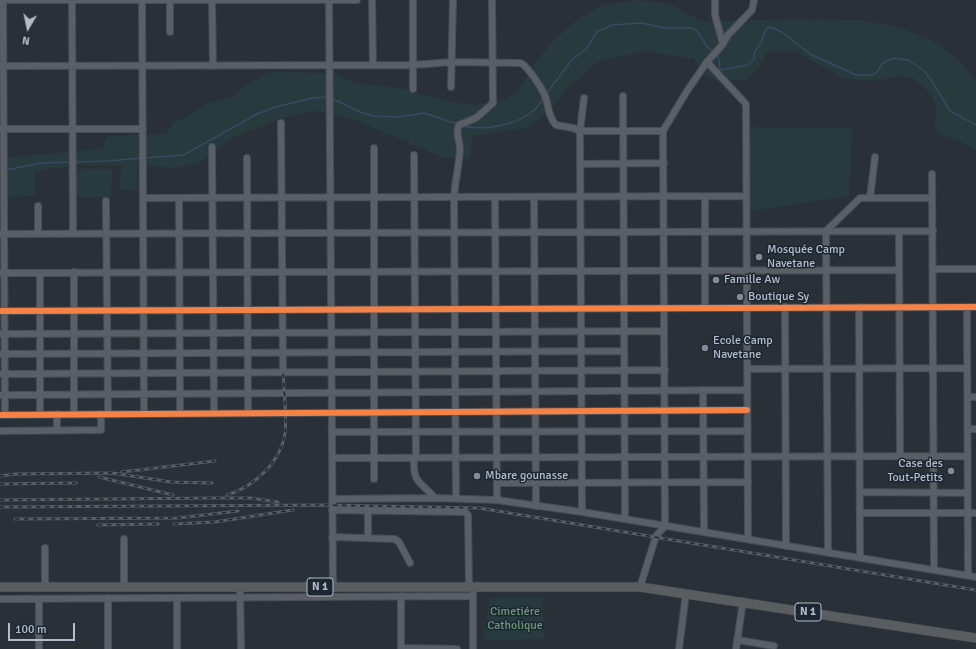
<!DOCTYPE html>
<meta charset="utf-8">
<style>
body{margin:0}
#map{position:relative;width:976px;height:649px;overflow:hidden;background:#2a3038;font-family:Signika,sans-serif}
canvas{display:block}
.north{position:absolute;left:8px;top:8px;width:40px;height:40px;-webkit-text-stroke:3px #1d2633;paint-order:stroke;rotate:189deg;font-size:11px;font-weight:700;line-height:16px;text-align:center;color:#b4bcc9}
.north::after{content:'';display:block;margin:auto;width:14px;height:18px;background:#b4bcc9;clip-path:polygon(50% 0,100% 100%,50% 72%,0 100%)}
.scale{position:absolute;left:8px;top:623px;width:67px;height:18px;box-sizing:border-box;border:2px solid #b4bcc9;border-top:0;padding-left:5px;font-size:12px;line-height:14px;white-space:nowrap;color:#b4bcc9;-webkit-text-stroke:3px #1d2633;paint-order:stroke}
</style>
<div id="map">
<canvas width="976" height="649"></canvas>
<div class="north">N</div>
<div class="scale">100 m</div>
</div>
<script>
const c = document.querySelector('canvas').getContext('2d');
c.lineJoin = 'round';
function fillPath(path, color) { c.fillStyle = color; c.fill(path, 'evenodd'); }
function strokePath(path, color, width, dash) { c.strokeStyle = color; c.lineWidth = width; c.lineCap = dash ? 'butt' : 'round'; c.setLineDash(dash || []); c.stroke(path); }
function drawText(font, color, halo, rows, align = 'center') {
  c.font = font + ' Signika,sans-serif'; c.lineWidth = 3; c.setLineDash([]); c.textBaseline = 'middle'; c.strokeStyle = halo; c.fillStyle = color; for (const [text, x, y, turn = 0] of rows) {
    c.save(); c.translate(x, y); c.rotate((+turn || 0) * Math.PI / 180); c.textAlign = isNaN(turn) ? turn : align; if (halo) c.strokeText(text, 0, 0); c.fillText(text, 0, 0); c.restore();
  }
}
const green = new Path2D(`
 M636,0L670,4L702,21L797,19L860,20L902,28L939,44L964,65L976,83V151L962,142L939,134L934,124L937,106L929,92L913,78L900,76L873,81L843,78L795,51L767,52L757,70L745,80L717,81L708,77L694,59L644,51L598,62L569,87L546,114L525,128L472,136L470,159L445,158L353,119L316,111L283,118L232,138L201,162L175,168L137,164L138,190L120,189L121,166L79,165L35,171V196L0,197V158L102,149L107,136L166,134L173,123L190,115L205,104L230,98L251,82L275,71L335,74L354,83L400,88L451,102L476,105L504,100L517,93L534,64L552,42L577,20L603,5Z
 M750,127L852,128L849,196L750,211Z
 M81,169H112L111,197H77V171Z
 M490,598H542L544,639L483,640Z`);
const stream = new Path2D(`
 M718,54L720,70L748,65L754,60V53L760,45L766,29L770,27L782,32L810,54L856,75H872L876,73L882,64L889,60L895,58L908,60L924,71L931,80L950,111L976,125
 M546,94L572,60L586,49L597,32L612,25L641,23L665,28H692L697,31L709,49L715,51
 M331,98L360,112L374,116L399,117L424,113L457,124
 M462,126C484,131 518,125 534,110C538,107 541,101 544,97
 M145,158L184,155L257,114L275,107L313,98L327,97
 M75,162L108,161L141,158
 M6,170L41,163L71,162`);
const minor = new Path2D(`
 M1,0H357
 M3,0L5,415
 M72,0L73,233
 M142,0L144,414
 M170,0V32
 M212,0L213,66
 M329,0L333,586
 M372,0L373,65
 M413,0V89
 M715,0V15L723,44
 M707,62L746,104L748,539
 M0,66L413,65L452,62L521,63C528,67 542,88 545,96C549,106 548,117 556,125L573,128L580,131H663
 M451,87L453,0
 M623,96L625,519
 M281,123L283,372
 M1,129H143
 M212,147L214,413
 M374,148V479
 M414,155L416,458
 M247,158L248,413
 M580,164L664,163
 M932,174L934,570
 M495,197L497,500
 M534,197L536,506
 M705,197V307
 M143,198L746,196
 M179,198L180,413
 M870,198L875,157
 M106,201L108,414
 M38,206V233
 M899,231L900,456
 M0,234L933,231
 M933,269H976
 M74,272V414
 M0,273L899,270
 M40,273V414
 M785,307L786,546
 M859,307L860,558
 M967,307L968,576
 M0,311L976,307
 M0,334L664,331
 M0,354L624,351
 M747,369L967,368
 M0,374L665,370
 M703,390L704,532
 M0,395L747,390
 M968,397H976
 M57,414V430
 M0,415L747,410
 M968,429H976
 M0,431L101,430V414
 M332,432L747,431
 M332,458L968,456
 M414,458C413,484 419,480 435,498
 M497,483L748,482
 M860,492L968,493
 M332,499L435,498L497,500L582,512L976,577
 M456,499L454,197C455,181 459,166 460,150C460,141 455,133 459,125L476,118L493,103L492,0
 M332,510L465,512L468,515L469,586
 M368,510V538
 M582,512L580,131L584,98
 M860,513H976
 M332,537L395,539L399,542L410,563
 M828,553L826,231L860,198H932
 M45,587V548
 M124,587V539
 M240,587L241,649
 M640,587L656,536L665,526L663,131L687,91L707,62L723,44L728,35L752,10L754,0
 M473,594V649
 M401,596V649
 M108,598V649
 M177,598V649
 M0,599L473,596
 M39,599V649
 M737,640L774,646
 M401,648L457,649
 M679,649L686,593
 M736,649L743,601`);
const highway = new Path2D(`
 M0,587H640L976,638`);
const rail = new Path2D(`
 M122,472L215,461
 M0,476L15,474L112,473L171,482L212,483
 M99,477L173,495
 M0,484L76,483
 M227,495C254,487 281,462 285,433C287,418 284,389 283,372
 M0,500L213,498H250L278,502
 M0,507L325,505L479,508L976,590
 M15,519L178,518L238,511
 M174,524L215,522L293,510
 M98,525L158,524`);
const cycleway = new Path2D(`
 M0,311L976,307
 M0,415L747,410`);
const markers = [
 [759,257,4,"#848b96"],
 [716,280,4,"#848b96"],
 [740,297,4,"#848b96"],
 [705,348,4,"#848b96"],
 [951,471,4,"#848b96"],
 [477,476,4,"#848b96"]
];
const shields = [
 [320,587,26],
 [808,612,26]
];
const shieldNames = [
 ["N 1",320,587],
 ["N 1",808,612]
];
const poiNames = [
 ["Mosquée Camp",767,250],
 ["Navetane",767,264],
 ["Famille Aw",724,280],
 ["Boutique Sy",748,297],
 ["Ecole Camp",713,341],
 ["Navetane",713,355],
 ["Case des",943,464,"right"],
 ["Tout-Petits",943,478,"right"],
 ["Mbare gounasse",485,476]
];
const parkNames = [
 ["Cimetiére",515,612],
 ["Catholique",515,626]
];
fillPath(green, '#273a3e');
strokePath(stream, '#384963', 1.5);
strokePath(minor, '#484c53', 8);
strokePath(highway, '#474c53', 10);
strokePath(minor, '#5a5e66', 6);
strokePath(highway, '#5a5d60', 9);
strokePath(rail, '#595d64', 3);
strokePath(rail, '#1d2633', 1.5, [4.5]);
strokePath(cycleway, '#f48246', 6);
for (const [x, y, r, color] of markers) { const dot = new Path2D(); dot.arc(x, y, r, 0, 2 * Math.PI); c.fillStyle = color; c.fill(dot); strokePath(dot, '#1d2633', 1.5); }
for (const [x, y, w] of shields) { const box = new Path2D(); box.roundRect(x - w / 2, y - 9, w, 18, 3); c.fillStyle = '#1d2633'; c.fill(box); strokePath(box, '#b4bcc9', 1); }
drawText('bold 11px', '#b4bcc9', null, shieldNames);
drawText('12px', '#b4bcc9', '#1d2633', poiNames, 'left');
drawText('12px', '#6b9a76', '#1d2633', parkNames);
</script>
